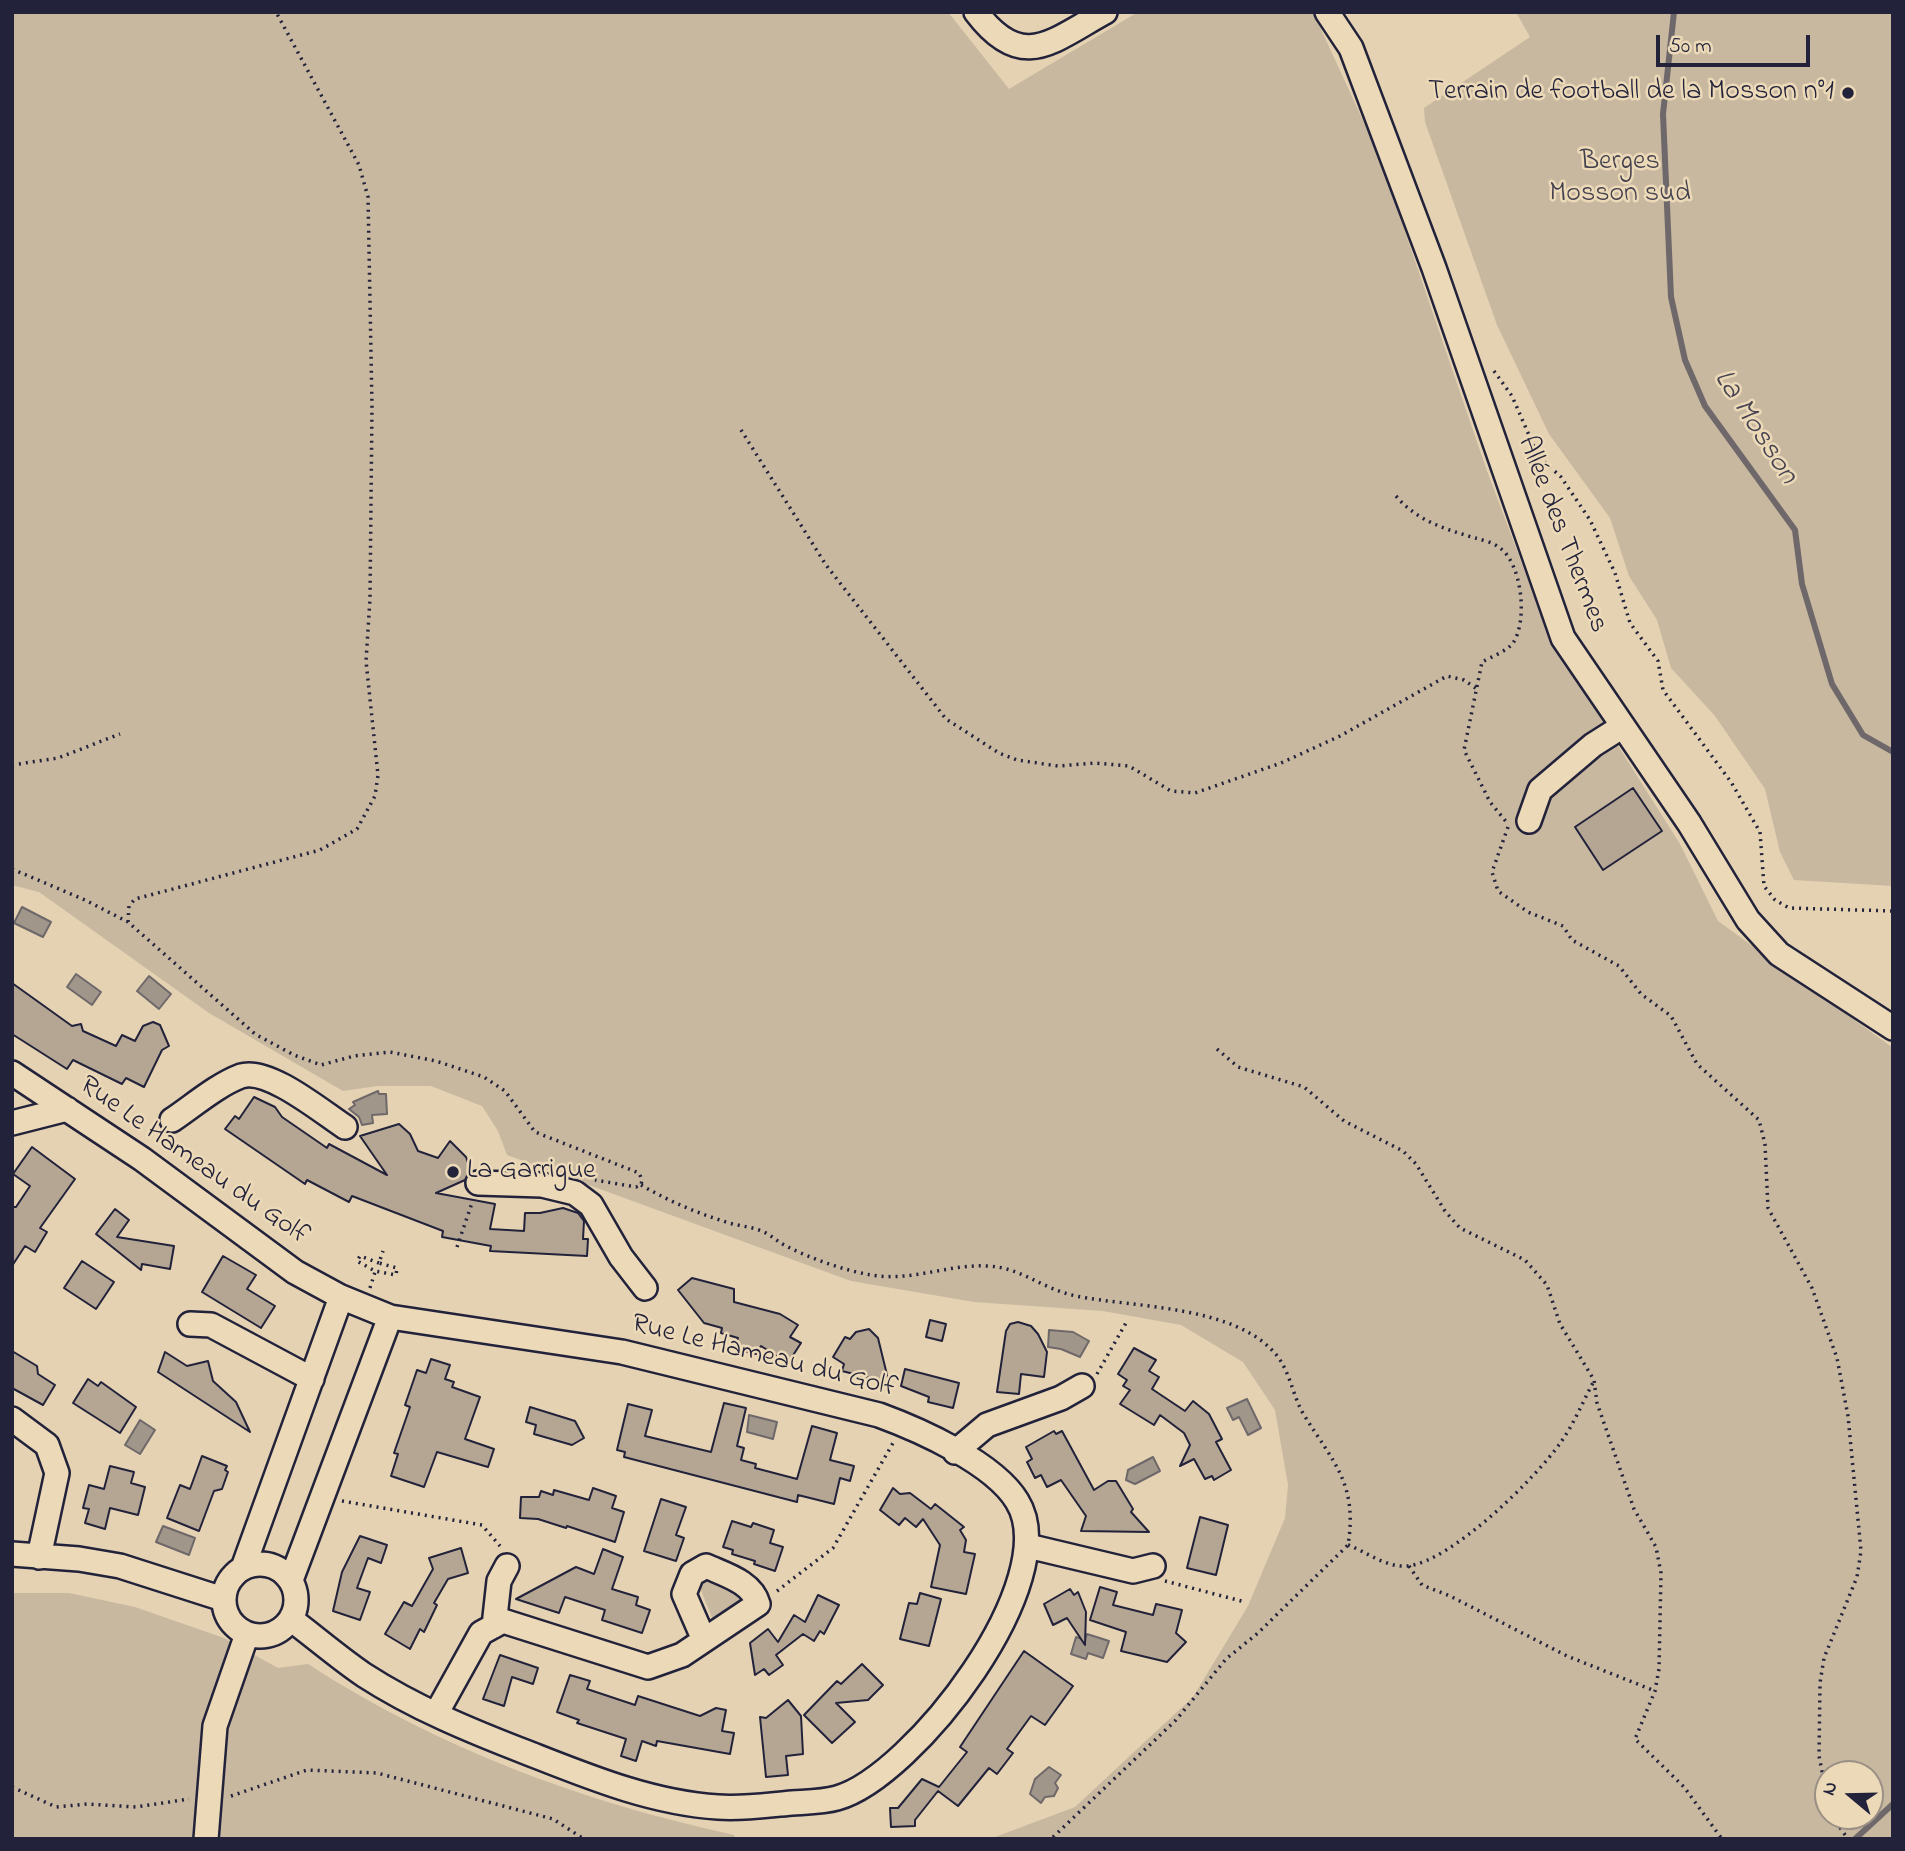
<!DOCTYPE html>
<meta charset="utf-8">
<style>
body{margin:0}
#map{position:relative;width:1905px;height:1851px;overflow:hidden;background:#e4d2b2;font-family:"Indie Flower",sans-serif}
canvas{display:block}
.frame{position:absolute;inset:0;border:14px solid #22223b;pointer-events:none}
.north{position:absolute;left:1814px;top:1760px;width:70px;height:70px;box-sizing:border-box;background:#ecd9b7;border:2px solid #9b9085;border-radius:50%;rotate:289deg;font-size:19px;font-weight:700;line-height:28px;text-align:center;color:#22223b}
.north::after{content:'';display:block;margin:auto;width:24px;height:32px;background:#22223b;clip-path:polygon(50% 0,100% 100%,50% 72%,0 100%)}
.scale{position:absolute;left:1656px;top:35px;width:154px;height:32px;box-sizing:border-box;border:4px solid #22223b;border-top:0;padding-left:9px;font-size:21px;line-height:24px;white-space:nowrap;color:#22223b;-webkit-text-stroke:5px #ecd9b7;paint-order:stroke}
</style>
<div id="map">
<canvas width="1905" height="1851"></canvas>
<div class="frame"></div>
<div class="north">N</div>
<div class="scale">50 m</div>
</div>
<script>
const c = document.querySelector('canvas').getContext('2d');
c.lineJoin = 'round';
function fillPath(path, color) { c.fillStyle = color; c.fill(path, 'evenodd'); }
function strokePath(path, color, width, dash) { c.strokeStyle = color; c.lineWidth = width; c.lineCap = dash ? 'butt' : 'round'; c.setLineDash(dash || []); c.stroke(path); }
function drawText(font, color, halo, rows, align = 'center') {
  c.font = font + ' "Indie Flower",sans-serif'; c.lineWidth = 5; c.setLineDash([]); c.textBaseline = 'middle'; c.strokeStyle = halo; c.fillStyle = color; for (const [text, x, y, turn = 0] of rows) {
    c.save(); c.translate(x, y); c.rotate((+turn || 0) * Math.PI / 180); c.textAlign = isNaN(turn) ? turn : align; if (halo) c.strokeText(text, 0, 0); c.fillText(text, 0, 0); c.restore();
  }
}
const green = new Path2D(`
 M12,12H948L1009,89L1138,12H1313L1378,153L1487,471L1550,638L1680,844L1718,921L1893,1048V1839H954L995,1837L1075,1807L1193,1697L1248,1606L1285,1518L1288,1485L1275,1410L1243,1362L1181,1325L1103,1311L974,1302L851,1281L507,1155L498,1131L482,1106L431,1086H377L343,1091L209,1013L39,892L12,885ZM1828,1774H1870V1816H1828Z
 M1516,12H1893V886L1794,880L1780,852L1765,789L1715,716L1671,668L1657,620L1629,576L1610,518L1549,434L1497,325L1425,122L1424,108L1530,37Z
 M710,1576L738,1592L742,1601L715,1625L700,1588L703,1579Z
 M12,1593H69L135,1607L224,1638L278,1668L308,1664C437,1748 583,1802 734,1835L736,1839H12Z`);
const water = new Path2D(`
 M22,907L51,922L43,937L14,923Z
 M76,974L101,992L92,1005L67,987Z
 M149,976L171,994L159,1009L137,991Z
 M378,1091L379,1094H386L387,1114L372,1115L373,1123L362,1125L359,1117L349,1109L355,1105L353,1102Z
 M1049,1330L1073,1332L1089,1341L1080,1357L1061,1349L1048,1347Z
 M1247,1399L1261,1428L1248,1435L1239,1417L1233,1420L1227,1408Z
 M749,1415L777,1422L773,1439L747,1432Z
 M140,1420L155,1430L140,1454L125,1445Z
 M1153,1457L1160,1471L1135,1484L1126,1480L1128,1470Z
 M163,1526L195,1538L189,1555L156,1542Z
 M1087,1634L1109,1641L1103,1658L1088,1653L1086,1659L1071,1654L1076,1637L1085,1640Z
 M1049,1767L1061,1775L1055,1783L1058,1788L1054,1796L1045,1797L1041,1803L1030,1794L1035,1779Z`);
const stream = new Path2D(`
 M1674,12L1663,114L1671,297L1685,360L1705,406L1795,530L1802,584L1832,684L1863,735L1893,752
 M1855,1839L1893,1804`);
const building = new Path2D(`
 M1633,788L1662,831L1603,870L1575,827Z
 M12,983L72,1026L81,1024L83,1031L116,1046L122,1035L135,1041L143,1026L153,1022L160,1025L169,1046L162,1050L144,1087L126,1078L122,1084L73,1060L67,1069L12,1034Z
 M254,1097L275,1107L282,1117L327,1148L329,1144L387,1175L360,1136L399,1124L410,1134L418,1151L438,1158L450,1141L466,1157L471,1171L465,1180L436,1193L495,1204L490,1229L524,1231L525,1213H540L563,1208L578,1213L584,1221L583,1239H588L587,1256L490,1251L491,1246L442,1237L443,1231L352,1196L349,1202L307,1180L305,1184L225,1129L235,1116L239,1119Z
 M32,1147L75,1179L40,1228L47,1232L35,1252L25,1246L12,1266V1207H16L30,1186L13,1174Z
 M115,1209L129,1220L117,1237L174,1246L170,1269L142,1264L141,1270L96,1234Z
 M223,1256L256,1275L247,1289L275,1306L261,1328L202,1292Z
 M82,1261L114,1282L96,1309L64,1288Z
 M692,1278L734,1289V1302L780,1314L798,1325L790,1337L801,1343L788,1363L761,1346L756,1354L734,1349L738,1338L721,1333L722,1328L704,1323L678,1290Z
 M930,1320L946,1324L942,1341L926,1337Z
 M1018,1322L1031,1326L1038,1334L1047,1352L1044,1377L1021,1374L1019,1394L997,1392L1006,1331L1010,1324Z
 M869,1329L878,1338L889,1383L842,1371L844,1364L833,1357L845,1337L850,1339L856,1332Z
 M1134,1348L1156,1360L1149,1371L1159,1377L1152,1389L1185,1411L1193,1401L1209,1414L1222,1439L1216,1442L1231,1470L1214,1480L1212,1476L1205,1479L1194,1459L1180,1466L1190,1445L1184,1433L1160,1415L1154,1425L1120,1404L1130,1390L1123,1386L1127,1380L1118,1374Z
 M12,1351L37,1366L38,1374L55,1385L43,1405L12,1388Z
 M165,1352L187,1366L208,1361L213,1381L236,1402L250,1432L158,1372Z
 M431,1359L450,1365L445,1379L454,1382L452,1387L480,1397L465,1439L494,1449L488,1467L437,1452L424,1487L391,1476L398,1454L394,1453L410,1407L405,1405L414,1379L417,1370L426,1373Z
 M905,1369L959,1383L953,1408L928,1402L929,1397L901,1386Z
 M88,1379L98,1386L101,1382L136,1407L120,1433L73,1403Z
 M724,1403L746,1408L737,1446L744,1448L741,1460L756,1464L755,1468L797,1479L812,1426L837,1433L830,1460L854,1466L850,1481L840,1478L834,1504L798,1495L797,1502L624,1457L625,1452L617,1450L628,1404L652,1410L645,1436L711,1452Z
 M530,1407L575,1421L584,1438L572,1445L534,1434L536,1425L526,1422Z
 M1054,1431L1056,1434L1062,1431L1094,1490L1108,1481H1116L1133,1509L1131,1512L1149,1532L1081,1531L1086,1516L1061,1480L1047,1487L1041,1475L1035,1478L1027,1462L1032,1459L1026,1447Z
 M202,1456L227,1466L225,1470L228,1472L222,1489L214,1491L199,1531L167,1518L180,1485L190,1489Z
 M110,1466L134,1472L131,1483L145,1487L138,1515L110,1508L105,1529L85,1523L89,1509L83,1508L89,1485L104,1489Z
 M593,1488L616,1496L612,1508L624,1512L615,1542L567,1526L566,1528L538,1519L520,1518L521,1497H539L541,1491L553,1495L554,1490L589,1500Z
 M893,1488L900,1494L910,1493L931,1509L935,1504L964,1527L960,1530L966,1540L964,1552L975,1554L966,1594L931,1587L940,1545L923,1519L916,1527L905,1518L899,1525L880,1510Z
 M661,1499L686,1507L676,1535L684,1538L676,1561L644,1551Z
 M1200,1517L1228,1525L1216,1575L1187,1568Z
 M732,1521L751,1527L753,1523L774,1530L770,1543L783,1547L775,1571L754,1564L755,1561L732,1554L733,1550L723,1547Z
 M360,1536L387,1545L381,1563L368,1558L357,1588L370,1592L360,1620L333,1611L342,1572Z
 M461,1548L468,1573L448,1579L434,1603L437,1605L424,1632L420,1629L410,1649L385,1634L404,1602L412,1606L433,1569L429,1558Z
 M603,1549L623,1557L612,1589L638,1597L636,1605L650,1610L642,1633L602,1620L605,1610L565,1597L559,1613L516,1599L576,1567L594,1574Z
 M1100,1587L1117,1592L1113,1605L1153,1615L1156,1604L1182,1610L1176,1633L1186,1642L1167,1662L1121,1651L1126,1632L1090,1620Z
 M1070,1589L1074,1595L1078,1592L1086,1612L1085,1645L1067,1618L1053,1625L1044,1604Z
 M920,1593L941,1599L929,1646L900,1639L909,1603L917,1604Z
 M818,1595L839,1605L824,1634L820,1631L814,1641L803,1634L776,1655L783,1665L769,1675L764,1669L755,1675L750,1643L768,1629L778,1642L794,1615L805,1622Z
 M1024,1651L1073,1686L1045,1725L1031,1716L1007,1749L1013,1753L997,1774L989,1768L958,1806L938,1791L915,1820V1826L891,1827L890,1808H898L922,1779L939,1787L967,1752L960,1747Z
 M500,1655L538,1668L533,1684L512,1677L504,1706L483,1699Z
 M862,1664L883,1685L868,1700L836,1703L855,1722L832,1743L804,1715L837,1681L841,1684Z
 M570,1675L590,1681L587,1689L635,1705L638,1696L700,1716L716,1708L726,1710L722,1731L734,1733L730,1754L657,1741L656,1746L642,1741L636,1761L621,1756L626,1739L577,1723L579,1720L557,1712Z
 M788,1700L801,1716L803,1754L786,1756L788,1775L766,1777L760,1717L766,1718Z`);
const path = new Path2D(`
 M1494,371L1512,396L1538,456L1561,477L1590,520L1615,573L1630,623L1658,661L1663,690L1731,782L1760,832L1764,886L1775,900L1789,908L1893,911
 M741,430L826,565L946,719L999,753L1017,760L1058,766L1095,763L1129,766L1171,791L1195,793L1281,763L1340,736L1447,676L1464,680L1477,689
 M1396,496C1417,521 1445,529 1475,538C1483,540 1494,543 1500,548C1522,564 1528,621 1513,643C1507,651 1491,657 1482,662L1464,750L1490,802L1508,824
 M12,765L58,758L120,734
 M1508,827L1492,872L1498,891L1528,912L1563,926L1572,940L1619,966L1641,994L1671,1016L1697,1064L1759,1120L1765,1144L1768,1208L1812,1288L1837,1358L1848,1416L1861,1551L1857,1577L1824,1658L1820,1683L1819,1756L1828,1801
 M12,869L85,900L128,922L255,1034L294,1055L321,1065L354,1056L390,1052L436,1061L484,1077L505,1091L535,1132L639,1173L642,1180L641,1185L636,1187L595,1180
 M128,922L129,906L135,899L320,850L357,829L375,796L378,775L366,661L370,599L372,406L368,197L359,165L276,12
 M1217,1049L1238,1067L1304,1087L1344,1121L1403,1151L1416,1164L1445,1211L1460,1228L1525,1260L1547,1285L1560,1324L1594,1380L1597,1403L1634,1509L1656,1547L1661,1573L1659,1669L1655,1691L1635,1739L1684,1787L1722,1839
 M641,1185C667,1200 694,1212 723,1221C736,1226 751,1226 764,1232C772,1236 778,1242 786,1246C812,1259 843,1270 871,1275C911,1282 948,1264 987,1266C1021,1267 1042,1289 1076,1296C1136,1308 1238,1305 1278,1357C1291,1375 1293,1397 1304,1415C1333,1462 1358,1484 1348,1545L1258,1633L1226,1659L1176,1720L1051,1839
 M457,1247L472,1203
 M379,1263L360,1256L357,1261L375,1271L396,1275L397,1268L379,1263L383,1251
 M370,1288L375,1272
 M1097,1374L1127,1321
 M342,1501L482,1525L500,1546
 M1348,1545C1367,1552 1386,1568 1408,1566C1452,1561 1536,1478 1561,1442C1574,1424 1583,1401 1594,1381
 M1409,1566L1422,1585L1450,1596L1567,1656L1655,1691
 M1165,1581L1245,1602
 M777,1591L833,1548L893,1443
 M12,1787L56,1807L87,1804L136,1807L189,1799
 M231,1796L307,1770L377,1773L553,1819L584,1839
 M1832,1816L1848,1839`);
const minor = new Path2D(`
 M976,12C1022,73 1052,41 1105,12
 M1327,12L1351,48L1434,268L1563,638L1689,823L1748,920L1779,954L1893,1028
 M1529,821L1540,790L1593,745L1623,726
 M12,1073L142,1159L295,1272L341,1297L390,1317L622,1352L879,1415C920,1430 994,1463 1017,1501C1066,1579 913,1777 837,1798C823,1802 806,1802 792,1803C768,1805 742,1809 718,1807C652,1803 589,1777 528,1753C471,1731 415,1708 364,1675C339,1658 316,1638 292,1620
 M172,1120C193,1106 217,1085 241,1076C268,1067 322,1112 345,1127
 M12,1123L67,1109
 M478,1183L542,1185L575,1193L591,1205L621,1257L645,1288
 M190,1324L211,1325L312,1379
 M12,1419L47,1445L57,1473L39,1557
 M955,1452L987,1425L1061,1398L1082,1386
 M1028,1546L1133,1571L1153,1566
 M12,1554L79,1559L120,1566L223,1599
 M224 1600a36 36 0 1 1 72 0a36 36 0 1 1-72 0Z
 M243,1568L341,1297
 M291,1580L390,1317
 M494,1626L499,1581L507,1566
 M436,1714L481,1633L503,1621L648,1667L682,1655L758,1604C752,1582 726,1575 706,1566L692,1574L684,1594L704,1640
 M206,1839L215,1726L247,1634`);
const markers = [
 [1848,93,7,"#22223b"],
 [453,1172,7,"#22223b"]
];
const poiNames = [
 ["Terrain de football de la Mosson n°1",1834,93],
 ["La Garrigue",467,1172,"left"]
];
const parkNames = [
 ["Berges",1620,163],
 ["Mosson sud",1620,195]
];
const streetNames = [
 ["Allée des Thermes",1561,535,69],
 ["Rue Le Hameau du Golf",193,1162,35],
 ["Rue Le Hameau du Golf",764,1358,14]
];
const waterNames = [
 ["La Mosson",1754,428,57]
];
fillPath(green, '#c8b8a0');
fillPath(water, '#a1968a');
strokePath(water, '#6e686a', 2);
strokePath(stream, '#6e686a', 6);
fillPath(building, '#b5a694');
strokePath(building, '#22223b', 2);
strokePath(minor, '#22223b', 28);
strokePath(path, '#22223b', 3.5, [2, 5]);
strokePath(minor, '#ecd9b7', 23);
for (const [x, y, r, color] of markers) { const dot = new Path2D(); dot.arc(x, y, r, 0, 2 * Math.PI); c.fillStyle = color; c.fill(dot); strokePath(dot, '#ecd9b7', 2.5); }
drawText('28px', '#22223b', '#ecd9b7', poiNames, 'right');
drawText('28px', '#43404f', '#ecd9b7', parkNames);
drawText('28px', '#22223b', '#ecd9b7', streetNames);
drawText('italic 30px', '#484553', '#ecd9b7', waterNames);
</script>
